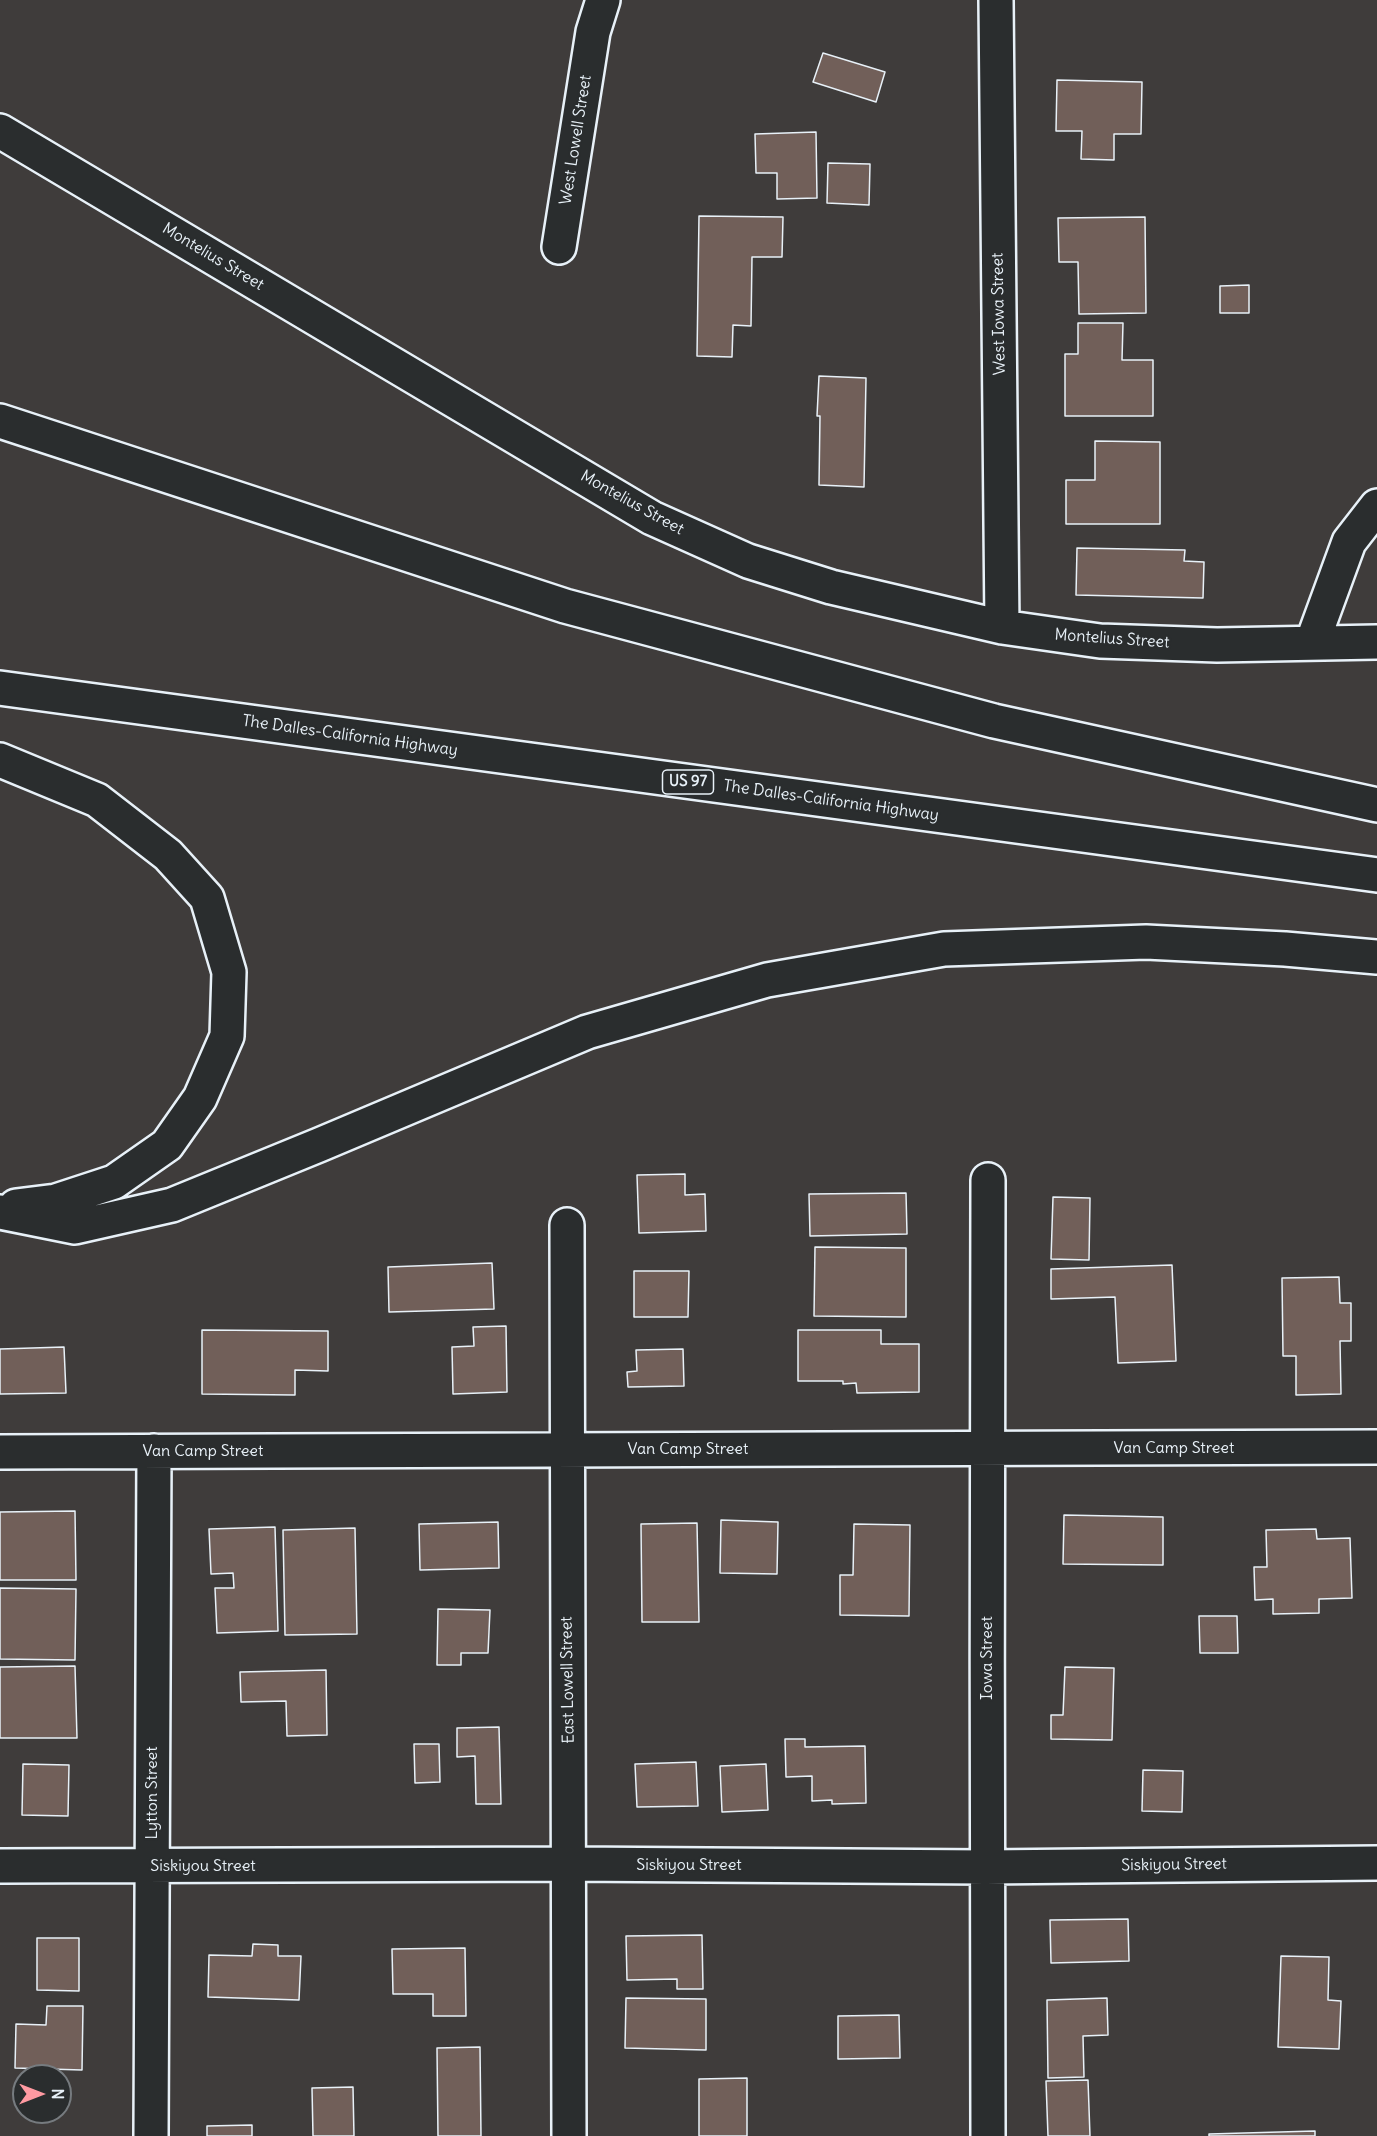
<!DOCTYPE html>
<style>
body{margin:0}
#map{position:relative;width:1377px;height:2136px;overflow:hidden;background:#3f3c3b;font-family:Delius,sans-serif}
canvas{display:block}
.north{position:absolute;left:12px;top:2064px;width:60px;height:60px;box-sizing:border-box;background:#2a2d2e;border:2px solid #767b7f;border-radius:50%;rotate:90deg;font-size:16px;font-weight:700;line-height:24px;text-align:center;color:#e8f1f8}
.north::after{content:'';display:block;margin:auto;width:21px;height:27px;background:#ff9aa2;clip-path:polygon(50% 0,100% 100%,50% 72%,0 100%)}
</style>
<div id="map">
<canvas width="1377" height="2136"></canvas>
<div class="north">N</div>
</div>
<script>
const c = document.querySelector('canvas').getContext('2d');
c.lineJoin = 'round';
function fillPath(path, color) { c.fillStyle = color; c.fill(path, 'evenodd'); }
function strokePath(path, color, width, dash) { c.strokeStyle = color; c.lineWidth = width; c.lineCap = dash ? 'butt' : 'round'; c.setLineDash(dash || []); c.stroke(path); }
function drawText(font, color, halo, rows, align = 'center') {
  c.font = font + ' Delius,sans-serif'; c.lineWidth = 4.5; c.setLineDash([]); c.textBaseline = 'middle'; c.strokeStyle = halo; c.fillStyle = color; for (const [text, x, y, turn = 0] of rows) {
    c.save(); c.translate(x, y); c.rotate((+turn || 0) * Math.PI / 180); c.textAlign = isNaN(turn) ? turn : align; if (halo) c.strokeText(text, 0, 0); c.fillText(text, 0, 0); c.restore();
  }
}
const building = new Path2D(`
 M823,53L885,72L876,102L813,82Z
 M1057,80L1142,82L1141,134H1114V160L1081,159L1082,131H1056Z
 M816,132L817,198L777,199V173H756L755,134Z
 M828,163L870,164L869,205L827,203Z
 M699,216L783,217L782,257H752L751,326L733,325L732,357L697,356Z
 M1145,217L1146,313L1079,314L1078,262H1059L1058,218Z
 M1249,285V313H1220V286Z
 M1078,323H1123L1122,360H1153V416H1065V354H1078Z
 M819,376L866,378L864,487L819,485L820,416H817Z
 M1095,441L1160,442V524H1066V480H1095Z
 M1077,548L1185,550L1184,561L1204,562L1203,598L1076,595Z
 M685,1174V1195L705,1194L706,1231L639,1233L637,1175Z
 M906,1193L907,1234L810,1236L809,1194Z
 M1053,1197L1090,1198L1089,1260L1051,1259Z
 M815,1247L906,1248V1317L814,1316Z
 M492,1263L494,1309L389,1312L388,1267Z
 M1172,1265L1176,1361L1118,1363L1115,1297L1051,1299V1269Z
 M634,1271H689L688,1317H634Z
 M1339,1277L1340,1303H1351V1341H1340L1341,1394L1296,1395V1356H1283L1282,1278Z
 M506,1326L507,1392L453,1394L452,1347L474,1346L473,1327Z
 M202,1330L328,1331V1371L295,1370V1395L202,1394Z
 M798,1330H881V1344H919V1392L857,1393L856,1383L843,1384V1381H798Z
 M64,1347L66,1393L0,1394V1349Z
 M683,1349L684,1386L628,1387L627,1372L637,1371L636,1350Z
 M75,1511L76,1580H0V1512Z
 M1064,1515L1163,1517V1565L1063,1564Z
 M721,1520L778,1522L777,1574L720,1573Z
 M498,1522L499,1568L420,1570L419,1524Z
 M697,1523L699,1622H642L641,1524Z
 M854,1524L910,1525L909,1616L840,1615V1575H853Z
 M275,1527L278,1631L217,1633L215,1588H234L233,1573L211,1574L209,1529Z
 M355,1528L357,1634L285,1635L283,1530Z
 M1316,1529L1317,1539L1350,1538L1352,1598L1319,1599V1613L1273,1614V1599L1255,1600L1254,1567H1267L1266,1530Z
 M0,1588L76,1589L75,1660L0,1659Z
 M438,1609L490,1610L488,1653H461V1665H437Z
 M1199,1616H1237L1238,1653H1200Z
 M75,1666L77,1738H0V1667Z
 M1065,1667L1114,1668L1112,1740L1051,1739V1715H1063Z
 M326,1670L327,1735L287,1736L286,1701L241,1702L240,1672Z
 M499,1727L501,1804H476L475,1756L457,1757V1728Z
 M785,1739H805V1747L865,1746L866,1803L832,1804V1800L812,1801V1776L786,1777Z
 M414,1744H439L440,1782L415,1783Z
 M696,1762L698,1806L637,1807L635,1764Z
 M23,1764L69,1765L68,1816L22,1815Z
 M766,1764L768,1810L722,1812L720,1766Z
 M1143,1770L1183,1771L1182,1812L1142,1811Z
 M1128,1919L1129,1961L1051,1963L1050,1920Z
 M702,1935L703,1989H677V1979L627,1980L626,1936Z
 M37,1938H79V1991L37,1990Z
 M253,1944L278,1945V1956H301L299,2000L208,1997L209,1955L252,1956Z
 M465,1948L466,2016H433V1994H393L392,1949Z
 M1281,1956L1329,1957L1328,2000L1341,2001L1339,2049L1278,2047Z
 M626,1998L706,1999V2050L625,2048Z
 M1107,1998L1108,2035L1083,2036L1084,2077L1048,2078L1047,2000Z
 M47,2006H83L82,2070L15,2068L16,2024L46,2025Z
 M899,2015L900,2058L838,2059V2016Z
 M480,2047L481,2136H438L437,2048Z
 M747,2078V2136H699V2079Z
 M1088,2080L1090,2136H1048L1046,2081Z
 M353,2087L354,2136H313L312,2088Z
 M252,2125V2136H207V2126Z
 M1315,2131V2136H1209V2134Z`);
const minor = new Path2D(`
 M996,0L1002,627
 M0,131L652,518L748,561L831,587L1002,627L1100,641L1217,645L1377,642
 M559,247L593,32L603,0
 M1312,643L1349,542L1377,506
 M988,1180C989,1499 985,1817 988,2136
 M567,1225C566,1528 570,1832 569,2136
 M0,1452L1377,1447
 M0,1866L570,1864L986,1867L1377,1863
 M151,2136L154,1451`);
const highway = new Path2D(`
 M0,421L565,606L994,721L1377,805
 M0,688L1377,875
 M0,760L97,800L168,855L207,898L229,972L227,1036L200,1098L167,1145L114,1182L56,1201L16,1206
 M0,1212L75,1227L172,1205L319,1145L587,1032L767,980L944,949L1146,942L1285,949L1377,957`);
const shields = [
 [688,782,51]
];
const shieldNames = [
 ["US 97",688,782]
];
const streetNames = [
 ["West Lowell Street",576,140,-81],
 ["Montelius Street",213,257,31],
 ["West Iowa Street",999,314,-91],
 ["Montelius Street",632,503,29],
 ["Montelius Street",1112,639,4],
 ["The Dalles-California Highway",350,736,8],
 ["The Dalles-California Highway",831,801,8],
 ["Van Camp Street",1174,1448],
 ["Van Camp Street",688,1449],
 ["Van Camp Street",203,1451],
 ["Iowa Street",987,1658,-90],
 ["East Lowell Street",568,1680,-91],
 ["Lytton Street",152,1793,-90],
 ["Siskiyou Street",689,1865],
 ["Siskiyou Street",1174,1865,-1],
 ["Siskiyou Street",203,1866]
];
fillPath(building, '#715f59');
strokePath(building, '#e8f1f8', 1.5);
strokePath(minor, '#e8f1f8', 38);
strokePath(highway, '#e8f1f8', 38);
strokePath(minor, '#2a2d2e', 33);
strokePath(highway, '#2a2d2e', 33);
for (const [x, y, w] of shields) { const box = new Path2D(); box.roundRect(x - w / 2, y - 12, w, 24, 4.5); c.fillStyle = '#2a2d2e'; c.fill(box); strokePath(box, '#e8f1f8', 1.5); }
drawText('bold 15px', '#e8f1f8', null, shieldNames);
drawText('16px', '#e8f1f8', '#2a2d2e', streetNames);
</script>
